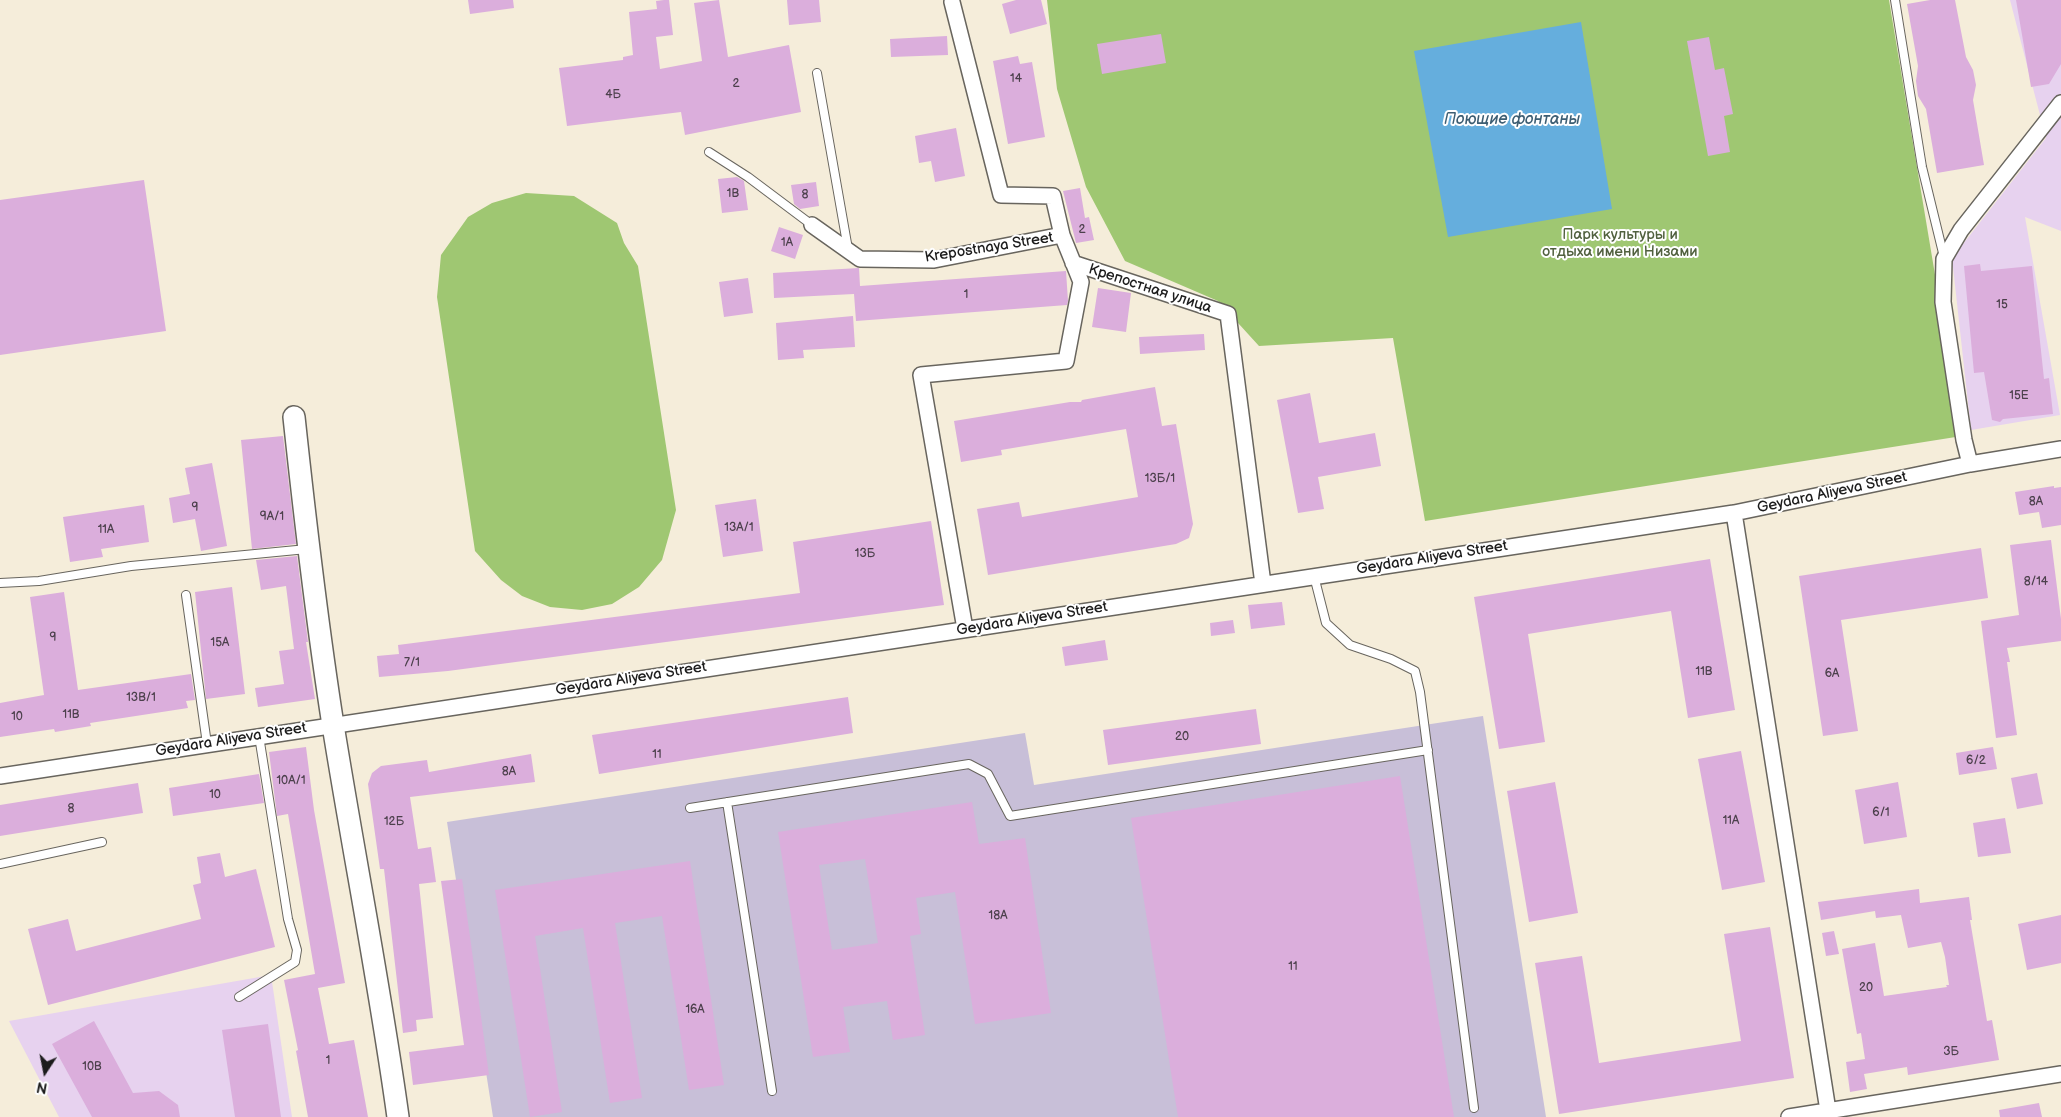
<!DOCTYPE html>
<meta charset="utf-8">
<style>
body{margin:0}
#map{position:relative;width:2061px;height:1117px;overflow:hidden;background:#f5edda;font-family:"Balsamiq Sans",sans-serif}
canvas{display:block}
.north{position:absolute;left:20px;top:1047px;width:50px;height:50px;-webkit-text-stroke:4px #fff;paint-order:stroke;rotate:191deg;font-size:14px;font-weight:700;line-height:20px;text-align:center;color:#1c1c1c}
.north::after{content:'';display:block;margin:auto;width:18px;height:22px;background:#1c1c1c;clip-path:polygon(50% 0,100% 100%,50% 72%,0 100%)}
</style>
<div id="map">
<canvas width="2061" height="1117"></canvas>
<div class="north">N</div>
</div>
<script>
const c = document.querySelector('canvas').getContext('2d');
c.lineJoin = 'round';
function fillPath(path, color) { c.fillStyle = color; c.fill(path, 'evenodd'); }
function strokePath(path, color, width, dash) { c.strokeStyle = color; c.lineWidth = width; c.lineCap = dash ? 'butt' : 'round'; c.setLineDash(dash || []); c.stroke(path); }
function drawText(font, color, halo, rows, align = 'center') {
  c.font = font + ' "Balsamiq Sans",sans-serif'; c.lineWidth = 4; c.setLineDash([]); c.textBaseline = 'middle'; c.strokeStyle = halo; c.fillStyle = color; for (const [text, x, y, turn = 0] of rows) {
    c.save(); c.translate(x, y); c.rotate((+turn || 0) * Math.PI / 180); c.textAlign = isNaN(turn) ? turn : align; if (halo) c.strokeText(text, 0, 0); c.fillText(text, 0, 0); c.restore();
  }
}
const built = new Path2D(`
 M2010,0H2061V231L2025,217L2060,415L1971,430L1952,258L2046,138Z
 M271,975L292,1117H59L9,1021Z`);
const industrial = new Path2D(`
 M1483,716L1546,1117H493L447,822L1025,733L1034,785Z`);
const green = new Path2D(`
 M1047,0H1889L1962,436L1425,521L1393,338L1259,346L1218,301L1125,261L1086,187L1057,89Z
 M526,193L574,196L617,223L624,243L638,266L676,510L662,560L639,587L612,604L582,610L550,607L522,596L501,580L475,551L437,297L441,255L468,217L492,203Z`);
const water = new Path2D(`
 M1581,22L1612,209L1448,237L1414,51Z`);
const building = new Path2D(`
 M468,0H513L514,8L470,14Z
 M664,0H669L673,35L656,37L660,69L702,61L694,3L719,0L728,57L789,45L801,112L685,135L681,112L567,126L559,68L623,60V57L633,55L629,12L657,9L656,1Z
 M787,0H819L821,22L789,25Z
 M1016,0H1041L1047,24L1010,34L1002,4Z
 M1930,0H1955L1966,57L1973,70L1976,85L1973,100L1984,165L1937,173L1926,109L1918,96L1916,81L1918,66L1907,4Z
 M2016,0H2061V64L2049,84L2031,87Z
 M1161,34L1166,63L1102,74L1097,44Z
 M947,36L948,55L891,57L890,39Z
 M1709,37L1715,70L1724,68L1733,114L1724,116L1730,152L1708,156L1687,41Z
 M1018,56L1020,64L1032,62L1045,137L1008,144L993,61Z
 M956,128L965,176L935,182L931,161L919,163L915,136Z
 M737,177L744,181L748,210L722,213L718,179Z
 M144,180L166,331L0,355V200Z
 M816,182L819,206L800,209L794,204L791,185Z
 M1080,188L1085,218L1089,217L1094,240L1076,243L1063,191Z
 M779,227L803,235L795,259L771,251Z
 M1980,264L1981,271L2032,266L2044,379L2049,378L2053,414L2003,419L2000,422L1992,420L1984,372L1974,373L1964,266Z
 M859,268L860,286L1066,271L1068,301L1067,305L856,321L854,294L774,298L773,273Z
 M748,278L753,313L724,317L719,282Z
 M1098,288L1131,293L1126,332L1092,327Z
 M853,316L855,347L803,350L804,358L778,360L776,323Z
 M1204,334L1205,350L1140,354L1139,337Z
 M1155,387L1162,426L1176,424L1193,524L1189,538L1176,544L988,575L977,509L1019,502L1022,517L1138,497L1126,429L1001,450L1002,455L961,462L954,421L1070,402H1081L1082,400Z
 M1310,393L1319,443L1375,433L1381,466L1318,477L1324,509L1298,513L1277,400Z
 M283,436L296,544L252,549L241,440Z
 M212,463L227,546L201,551L195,519L173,523L169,498L190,494L185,468Z
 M2054,486V488L2061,487V525L2042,528L2039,512L2019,515L2015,492Z
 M756,499L763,551L723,557L715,505Z
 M144,505L149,542L101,549L103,557L70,562L63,517Z
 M931,521L944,605L448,671L379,677L377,656L399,654L398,645L800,593L793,542Z
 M2051,540L2061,619V641L2007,648L2010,662H2007L2017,735L1996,738L1981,621L2019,615L2010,545Z
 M1981,548L1988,598L1841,620L1858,731L1823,736L1799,576Z
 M297,556L308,642H306L315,699L258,707L255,688L284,684L279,651L294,649L286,586L261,590L256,560Z
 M1710,559L1735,710L1688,718L1671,611L1528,634L1545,742L1499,749L1474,597Z
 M232,587L245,694L206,699L195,592Z
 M64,592L78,690L191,674L195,700L186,701L188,708L90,723L91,726L55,732L54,729L0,737V703L44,695L30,597Z
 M1282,602L1285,625L1251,629L1248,605Z
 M1233,620L1235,633L1211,636L1210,623Z
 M1105,640L1108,660L1065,666L1062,647Z
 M848,697L853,733L599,774L592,735Z
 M1256,709L1261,744L1108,765L1103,730Z
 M306,747L314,810L345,983L318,988L329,1044L354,1040L368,1117H308L296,1051L298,1050L284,980L315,974L288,814L277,816L269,752Z
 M1993,747L1997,769L1959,775L1956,753Z
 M1741,751L1765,882L1722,890L1698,759Z
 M531,754L535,782L410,797L418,849L431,847L436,882L419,884L433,1018L416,1020L417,1031L403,1033L384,869H380L368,784L372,773L381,766L427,760L429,772Z
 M2037,773L2043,804L2017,809L2011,778Z
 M259,774L264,803L173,816L169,788Z
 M1400,776L1454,1117H1178L1131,818Z
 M1555,782L1578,913L1529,922L1507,791Z
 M1898,782L1907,837L1864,844L1855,790Z
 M138,783L143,813L0,836V805Z
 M972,802L979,844L1025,838L1051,1013L975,1024L955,892L916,898L921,934L910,936L925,1035L893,1040L887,1001L843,1007L850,1052L813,1057L778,832ZM865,859L878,943L832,950L819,865Z
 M2005,818L2011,853L1978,857L1973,823Z
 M220,853L225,877L256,869L275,947L48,1005L28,929L68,919L76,951L201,919L193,885L201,883L197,857Z
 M690,861L724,1085L689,1090L662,916L615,923L642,1098L610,1103L583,928L535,936L562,1112L530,1117L495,890Z
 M462,879L489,1075L413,1085L409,1052L464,1045L441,881Z
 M1919,889L1920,903L1969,897L1972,920H1970L1987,1021L1992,1020L1999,1060L1908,1075L1907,1067L1864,1074L1867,1089L1850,1092L1846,1062L1865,1059L1861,1033L1857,1034L1842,949L1875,943L1884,996L1947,987L1946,985H1949L1945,957L1941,942L1908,948L1901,915L1876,918L1875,911L1821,920L1818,902Z
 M2061,915V963L2027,970L2018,924Z
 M1770,927L1794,1078L1559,1114L1535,963L1582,956L1599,1063L1741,1041L1724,934Z
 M1834,931L1839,954L1826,956L1822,933Z
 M94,1021L133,1093L159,1091L178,1105L180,1117H92L52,1044Z
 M268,1024L281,1117H235L222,1030Z
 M2039,1103L2042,1117H2000L1999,1110Z`);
const lane = new Path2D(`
 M1895,0L1922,167L1944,257
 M817,73L848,249
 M709,152L748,177L812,225
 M1314,576L1326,623L1350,645L1391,659L1415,671L1420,692L1474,1108
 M0,583L39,581L131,566L307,549
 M186,595L207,744
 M727,802L772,1091
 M690,808L969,764L988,774L1010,816L1428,750
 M0,864L102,842
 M239,997L295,962L297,950L288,919L259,736`);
const street = new Path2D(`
 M952,2L1001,195L1053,196L1062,235
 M812,225L860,259L934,260L1062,235L1081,282L1066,361L921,375L965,629
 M1073,263L1228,314L1263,584
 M1970,464L1964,440L1943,302L1944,259L1961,230L2061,103
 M1734,513L1829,1117
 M0,776L1734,513L1970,464L2061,449
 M1789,1117L2061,1074`);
const secondary = new Path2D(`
 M294,417C305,520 317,623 333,725C354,856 380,986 398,1117`);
const numberNames = [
 ["14",1016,79],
 ["2",736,84],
 ["4Б",613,95],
 ["1В",733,194],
 ["8",805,195],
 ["2",1082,230],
 ["1А",787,243],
 ["1",966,295],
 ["15",2002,305],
 ["15Е",2019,396],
 ["13Б/1",1160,479],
 ["8А",2036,502],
 ["9",195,508],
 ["9А/1",272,517],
 ["13А/1",739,528],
 ["11А",106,530],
 ["13Б",865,554],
 ["8/14",2036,582],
 ["9",53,638],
 ["15А",220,643],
 ["7/1",412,663],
 ["11В",1704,672],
 ["6А",1832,674],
 ["13В/1",141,698],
 ["11В",71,715],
 ["10",17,717],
 ["20",1182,737],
 ["11",657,755],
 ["6/2",1976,761],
 ["8А",509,772],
 ["10А/1",291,781],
 ["10",215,795],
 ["8",71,809],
 ["6/1",1881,813],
 ["11А",1731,821],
 ["12Б",394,822],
 ["18А",998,916],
 ["11",1293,967],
 ["20",1866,988],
 ["16А",695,1010],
 ["3Б",1951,1052],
 ["1",328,1061],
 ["10В",92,1067]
];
const parkNames = [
 ["Парк культуры и",1620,235],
 ["отдыха имени Низами",1620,252]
];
const streetNames = [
 ["Krepostnaya Street",989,248,-9],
 ["Крепостная улица",1150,289,18],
 ["Geydara Aliyeva Street",1832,493,-12],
 ["Geydara Aliyeva Street",1432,558,-9],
 ["Geydara Aliyeva Street",1032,619,-9],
 ["Geydara Aliyeva Street",631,679,-9],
 ["Geydara Aliyeva Street",231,740,-9]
];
const waterNames = [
 ["Поющие фонтаны",1512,120]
];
fillPath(built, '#e7d2ef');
fillPath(industrial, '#c8bfd8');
fillPath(green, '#9fc772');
fillPath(water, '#65aedd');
fillPath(building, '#dbaedc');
strokePath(lane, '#68655e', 10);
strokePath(street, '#68655e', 18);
strokePath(secondary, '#68655e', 24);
strokePath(lane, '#fff', 8);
strokePath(street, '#fff', 15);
strokePath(secondary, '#fff', 21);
drawText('12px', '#4c404c', null, numberNames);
drawText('15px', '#50603e', '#fff', parkNames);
drawText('15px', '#1c1c1c', '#fff', streetNames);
drawText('italic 16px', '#3d5e73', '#fff', waterNames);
</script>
